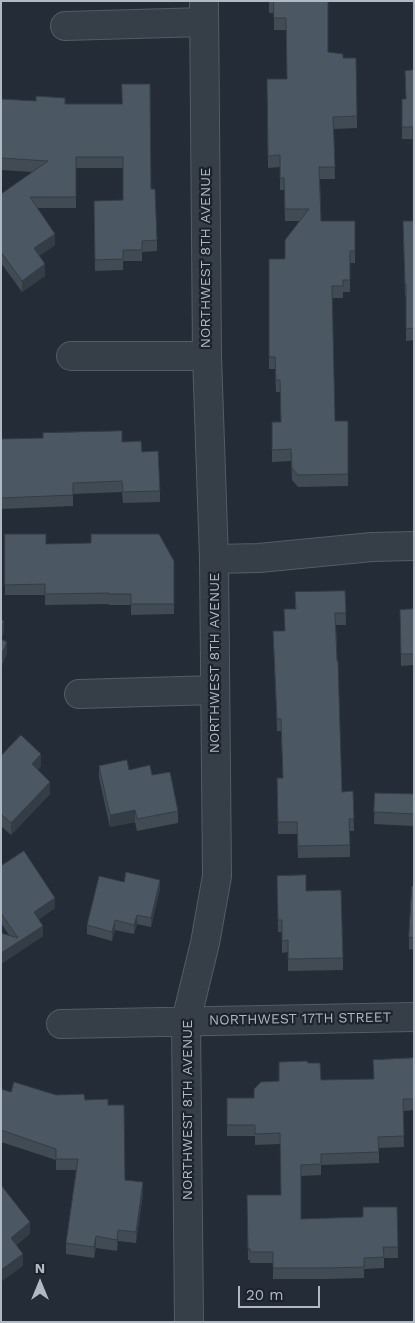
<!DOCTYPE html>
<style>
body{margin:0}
#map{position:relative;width:415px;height:1323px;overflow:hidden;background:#232c37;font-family:"Work Sans",sans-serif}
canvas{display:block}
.frame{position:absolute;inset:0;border:2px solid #b1b9c4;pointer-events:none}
.north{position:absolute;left:15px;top:1258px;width:50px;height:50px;-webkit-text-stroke:4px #1c232c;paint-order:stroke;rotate:0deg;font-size:14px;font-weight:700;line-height:20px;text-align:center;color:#b1b9c4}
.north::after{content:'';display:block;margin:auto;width:18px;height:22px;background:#b1b9c4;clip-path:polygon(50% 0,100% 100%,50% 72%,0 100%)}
.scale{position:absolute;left:238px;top:1286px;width:82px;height:22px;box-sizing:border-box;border:2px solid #b1b9c4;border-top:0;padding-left:6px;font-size:15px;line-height:18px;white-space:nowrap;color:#b1b9c4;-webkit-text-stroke:4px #1c232c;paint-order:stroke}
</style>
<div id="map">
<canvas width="415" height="1323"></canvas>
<div class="frame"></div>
<div class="north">N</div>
<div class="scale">20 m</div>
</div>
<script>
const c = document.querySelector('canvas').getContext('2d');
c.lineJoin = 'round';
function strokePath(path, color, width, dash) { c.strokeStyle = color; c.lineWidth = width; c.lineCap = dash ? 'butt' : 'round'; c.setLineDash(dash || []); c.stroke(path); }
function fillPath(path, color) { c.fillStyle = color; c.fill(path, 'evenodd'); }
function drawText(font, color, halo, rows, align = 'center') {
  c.font = font + ' "Work Sans",sans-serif'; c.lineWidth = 4.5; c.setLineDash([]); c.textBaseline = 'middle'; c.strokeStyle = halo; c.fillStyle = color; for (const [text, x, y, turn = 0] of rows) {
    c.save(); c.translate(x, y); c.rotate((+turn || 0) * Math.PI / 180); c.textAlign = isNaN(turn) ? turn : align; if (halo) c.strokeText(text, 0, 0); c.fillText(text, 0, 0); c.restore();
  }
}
const minor = new Path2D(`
 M65,26L204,22
 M71,356H207
 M214,559L259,558L372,547L414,546
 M79,694L215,690
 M61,1024L414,1017
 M189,1322L186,1021L205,943L217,876L214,559L207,356L204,1`);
const wall = new Path2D(`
 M269,1H328V52L343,58L357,116V128L334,129L335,179H320L321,221H355V263H350V292H343V298H332L335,421H348V486L298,487L292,480L291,461L272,462V422H281L280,392H276L275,369H269V259H285L300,221H285L284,190H280V167L268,168L267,79H287L286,30H274V13H269Z
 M414,70V340L406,341V296H405L403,221H413V139H402V99H406Z
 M1,99L65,104H122L151,189L157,240V251L142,252V261H123V270L95,271L94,212L123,200V168H76V208H37L55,245L39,256L45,276L22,292L1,263V194L33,172L1,170Z
 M1,439L122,442L142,452L160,491V502L123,503L122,492L73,494V506L1,509Z
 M5,534L46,544L174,561V614L131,615V605H109V604L45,605V595H5Z
 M345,591L346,625H336L342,792L353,791L354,831H350V857L298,858L297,834H278L277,790L283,778L281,731H277L273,631H284L295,609V592Z
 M414,609V665L401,666L400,610Z
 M1,756L41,766L38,770L50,794L11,835L1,826Z
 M99,766L129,770L152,775L178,811V823L137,831L135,822L110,827L99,778Z
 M375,793L414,794V826L374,824Z
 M1,866L55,908L39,919L43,936L1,964V933L9,935L1,923Z
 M277,876L306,891L343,958V970L288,971V952L282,953V932H278Z
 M124,882L160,889L151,927L137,924L134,934L115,930L112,941L87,934V925Z
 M414,886V950L409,949V937Z
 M414,1058V1110L403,1111L404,1147L379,1148V1163L321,1165V1175L301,1176V1219L363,1217L397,1207L398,1258H384V1268L364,1269V1278L326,1279H273V1263H250V1260H248L247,1195H281L280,1144L255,1145V1136H227V1098H254L279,1081L308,1063L321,1080L374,1079Z
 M1,1089L11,1092L56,1095L108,1105L125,1180L143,1194L136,1243L118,1241L117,1251L96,1248L94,1258L66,1254V1243L76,1170H56V1160L1,1142Z`);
const shadedWall = new Path2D(`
 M55,234V245L34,259V248Z
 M45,264V276L22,292V281Z
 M4,621V633L1,640V628Z
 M7,642V654L1,668V656Z
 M41,754V766L32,776V764Z
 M50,782V794L11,835V823Z
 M135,810V822L110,827V815Z
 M160,880V889L151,927V918Z
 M55,898V908L34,922V912Z
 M137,915V924L134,934V925Z
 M115,920V930L112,941V932Z
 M43,926V936L1,964V953Z
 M143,1182V1194L136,1243V1232Z
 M30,1222V1234L11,1250V1238Z
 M118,1230V1241L117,1251V1240Z
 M96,1236V1248L94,1258V1247Z
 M23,1254V1266L1,1282V1270Z`);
const building = new Path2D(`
 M274,1H328V52L343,54V58H356L357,116L333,117L335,167H319L321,221H355V251H350V280H343V286H332L335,421H348V474L298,475L292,468L291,449L272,450V422H281L280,380H276L275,357H269V259H285V240L309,209H285L284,178H280V155L268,156L267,79H287L286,18H274Z
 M414,70V328L406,329V284H405L403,221H413V127H402V99H406L405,71Z
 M122,84H150L151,189H155L157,240L142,241V250H123V259L95,260L94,201L123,200V157H76V197H30L55,234L34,248L45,264L22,281L1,252V194L48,161L1,158V99L36,101V96L65,98V104H122Z
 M122,431V442L141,441L142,452L158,451L160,491L123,492L122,481L73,483V495L1,498V439L43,438V433Z
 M5,534H46V544L91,543V534H159L174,561V604H131V594H109V593L45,594V584L5,585Z
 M345,591L346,613H335L337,661H338L342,792L353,791L354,819H349L350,845L298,846L297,822H278L277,778H283L281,719H277L273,631H285L284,609H296L295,592Z
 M414,609V654H401L400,610Z
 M1,620L4,621L1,628Z
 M1,639L7,642L1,656Z
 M21,735L41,754L32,764L50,782L11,823L1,814V756Z
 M127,760L129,770L150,765L152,775L170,772L178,811L137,819L135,810L110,815L99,766Z
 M375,793L414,794V814L374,812Z
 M24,851L55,898L34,912L43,926L1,953V933L18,938L1,913V866Z
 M126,872L160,880L151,918L137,915L134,925L115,920L112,932L87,925L99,876L124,882Z
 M306,875V891L341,890L343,958L288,959V940L282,941V920H278L277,876Z
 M412,886H414V938L409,937Z
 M414,1058V1099H403L404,1136L378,1137L379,1152L321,1154V1164L301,1165V1219L363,1217V1207H397L398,1247H383L384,1257L364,1258V1267L326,1268H273V1252H250V1249H248L247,1195H281L280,1133L255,1134V1125H227V1098H254V1089L261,1082L279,1081V1062L307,1061L308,1063H320L321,1080L374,1079L373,1060Z
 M14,1082L56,1095L84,1094L85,1100L108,1099V1105H124L125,1180L143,1182L136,1232L118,1230L117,1240L96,1236L94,1247L66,1243L78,1159H56V1149L1,1130V1089L11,1092Z
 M1,1185L30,1222L11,1238L23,1254L1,1270Z`);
const streetNames = [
 ["NORTHWEST 8TH AVENUE",206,258,-90],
 ["NORTHWEST 8TH AVENUE",215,663,-90],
 ["NORTHWEST 17TH STREET",300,1019,-1],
 ["NORTHWEST 8TH AVENUE",188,1110,-90]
];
strokePath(minor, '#545c65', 30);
strokePath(minor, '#363e47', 28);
fillPath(wall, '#404b54');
fillPath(shadedWall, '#343d45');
fillPath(building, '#4b5762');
strokePath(building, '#343d45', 1);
drawText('14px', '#b1b9c4', '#1c232c', streetNames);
</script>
